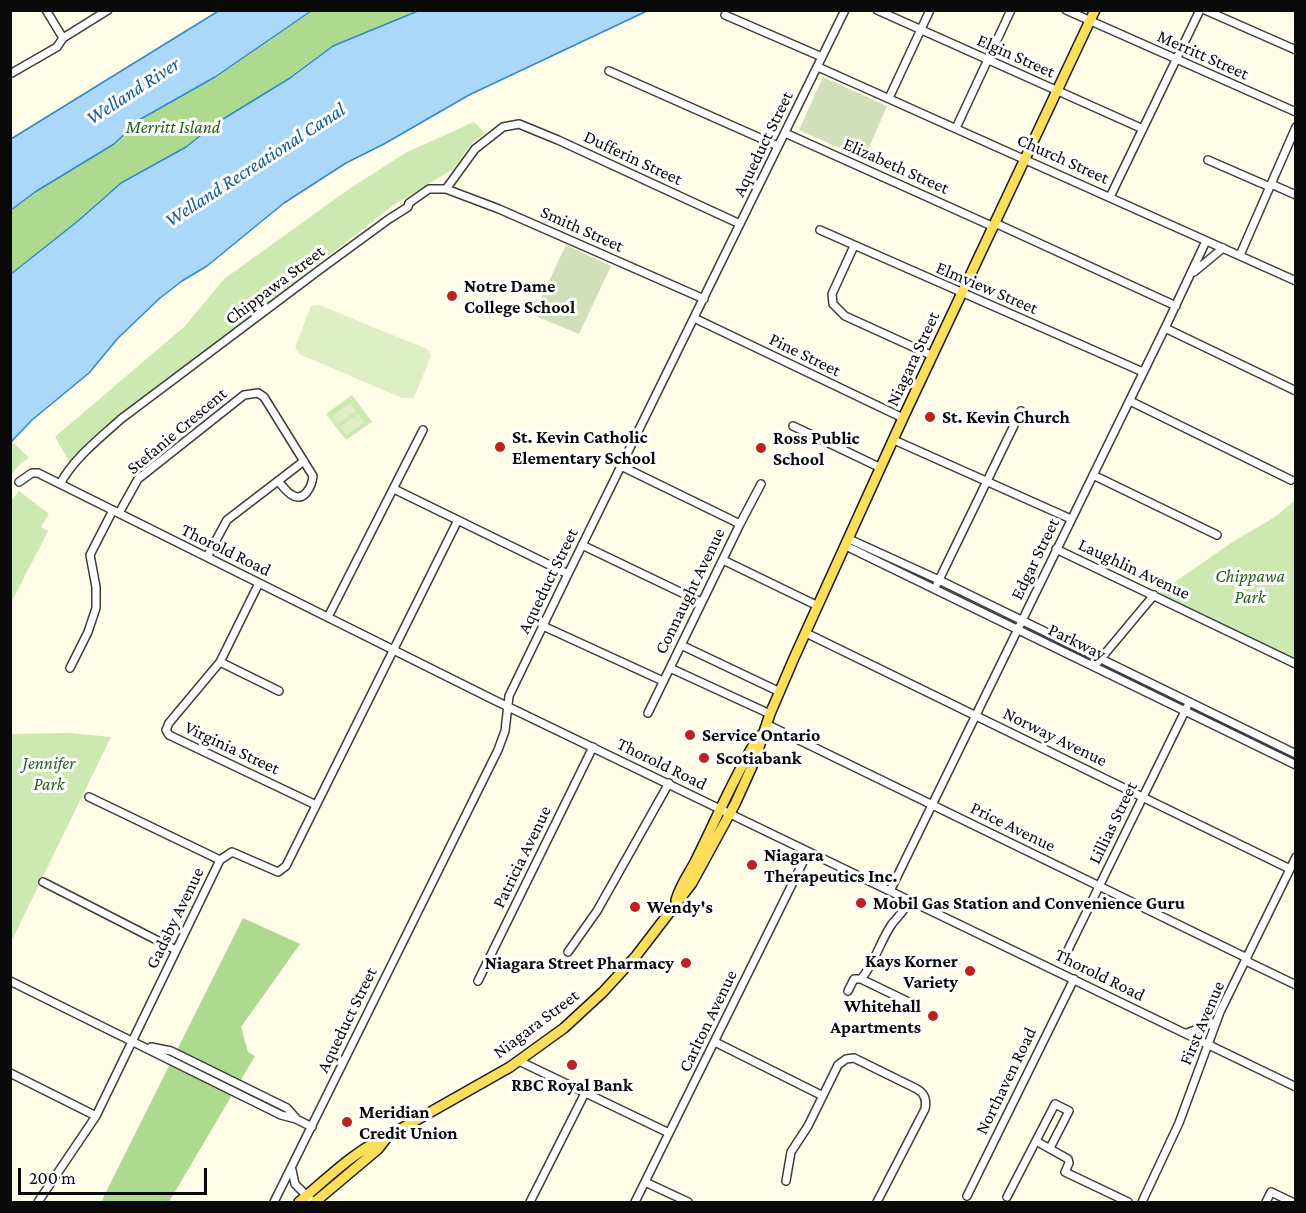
<!DOCTYPE html>
<style>
body{margin:0}
#map{position:relative;width:1306px;height:1213px;overflow:hidden;background:#fffce8;font-family:"Crimson Pro",serif}
canvas{display:block}
.frame{position:absolute;inset:0;border:12px solid #0a0a0a;pointer-events:none}
.scale{position:absolute;left:18px;top:1168px;width:189px;height:27px;box-sizing:border-box;border:3px solid #0a0a0a;border-top:0;padding-left:8px;font-size:18px;line-height:21px;white-space:nowrap;color:#0a0a0a;-webkit-text-stroke:4px #fff;paint-order:stroke}
</style>
<div id="map">
<canvas width="1306" height="1213"></canvas>
<div class="frame"></div>
<div class="scale">200 m</div>
</div>
<script>
const c = document.querySelector('canvas').getContext('2d');
c.lineJoin = 'round';
function fillPath(path, color) { c.fillStyle = color; c.fill(path, 'evenodd'); }
function strokePath(path, color, width, dash) { c.strokeStyle = color; c.lineWidth = width; c.lineCap = dash ? 'butt' : 'round'; c.setLineDash(dash || []); c.stroke(path); }
function drawText(font, color, halo, rows, align = 'center') {
  c.font = font + ' "Crimson Pro",serif'; c.lineWidth = 6; c.setLineDash([]); c.textBaseline = 'middle'; c.strokeStyle = halo; c.fillStyle = color; for (const [text, x, y, turn = 0] of rows) {
    c.save(); c.translate(x, y); c.rotate((+turn || 0) * Math.PI / 180); c.textAlign = isNaN(turn) ? turn : align; if (halo) c.strokeText(text, 0, 0); c.fillText(text, 0, 0); c.restore();
  }
}
const green = new Path2D(`
 M474,122L485,133L471,144L453,169L394,205L252,315L69,461L55,437L185,326L224,279L349,189L407,152Z
 M352,395L372,422L346,440L326,414Z
 M12,441L29,458L21,463L11,475Z
 M19,491L49,514L41,527L48,531L11,603V501Z
 M1295,500V659L1159,593L1234,541L1275,517Z
 M70,733L111,737L11,942V734Z`);
const forest = new Path2D(`
 M311,11H418L333,46L290,78L215,124L186,147L121,183L78,221L11,274V210L35,192L114,144L139,120L215,77Z
 M243,918L300,944L241,1027L248,1052L255,1056L169,1202H101Z`);
const cemetery = new Path2D(`
 M823,77L887,106L864,159L799,130Z
 M566,245L611,266L579,334L533,315Z`);
const pitch = new Path2D(`
 M319,305L427,349L431,356L414,398H402L299,354L295,347L311,306Z
 M350,403L356,411L338,424L332,416Z
 M358,414L364,422L346,435L340,427Z`);
const water = new Path2D(`
 M220,10L311,11L215,77L139,120L114,144L35,192L11,210V139Z
 M418,11H647L469,95L384,144L346,163L284,203L207,266L182,281L160,298L118,338L89,373L32,420L11,442V274L78,221L121,183L186,147L215,124L290,78L333,46Z`);
const minor = new Path2D(`
 M46,10L63,38
 M877,10L1143,129
 M1066,10L1296,112
 M1205,10L1296,50
 M725,15L822,57
 M818,67L1296,281
 M609,71L778,146
 M10,74L57,47L63,38L108,10
 M889,98L930,10
 M956,128L1011,10
 M785,133L994,227
 M1208,160L1270,187
 M1271,184L1296,195
 M446,189L475,149L503,127L519,124L558,140L740,224
 M1110,197L1200,10
 M995,223L1176,306
 M820,230L1143,372
 M854,246L832,294L833,304L845,316L933,356
 M1240,255L1296,127
 M1194,272L1223,248
 M694,318L903,418
 M1165,328L1296,391
 M1130,401L1291,480
 M793,426L881,468
 M894,440L1071,519
 M621,466L740,524
 M1093,475L1217,535
 M19,482L32,473H38L494,700L1296,1087
 M60,484C74,458 99,439 121,419L322,268L389,219L408,207L409,203L429,189H446L499,209L704,299
 M394,489L568,574
 M119,513L138,479L244,395L258,393L264,397L313,476C312,486 304,503 292,495C286,492 282,485 278,481
 M849,539L939,580L1296,754
 M582,545L701,602
 M846,546L1296,765
 M1056,549L1296,664
 M207,557L227,520L304,461
 M723,560L818,606
 M259,583L220,662L169,723L166,730L169,735L316,805
 M937,584L1021,411
 M328,617L423,430
 M543,626L663,681
 M806,633L1290,869
 M681,645L780,692
 M220,662L279,691
 M1098,662L1154,595
 M70,668L88,632L96,608V587L90,555L113,510
 M670,668L770,714
 M648,713L740,524L761,484
 M766,724L1247,958
 M89,797L220,860
 M43,882L176,950
 M890,891L1165,328L1206,241
 M568,952L597,911L669,783
 M1064,958L1187,707
 M1246,961L1296,985
 M861,979L917,1006
 M10,981L281,1115L296,1119L312,1127
 M478,981L593,747
 M848,991L854,979H861C875,963 880,941 892,924C899,915 904,912 909,900
 M1187,1033L1216,1022
 M715,1042L823,1096
 M151,1047L171,1051L287,1108L296,1118
 M519,1061L669,1133
 M10,1073L96,1116
 M1036,1141L1068,1159L1069,1163L1065,1172L1128,1202
 M292,1170L295,1184L313,1202
 M786,1181L791,1152L808,1126L838,1065L846,1059L854,1058L917,1089C924,1093 927,1100 925,1109L877,1202
 M645,1182L688,1202
 M967,1196L1074,979
 M1007,1197L1055,1104L1069,1111L1050,1148
 M38,1202L96,1116L220,860L232,852L278,872L286,866L458,520
 M274,1202L498,750L505,731L509,696L568,574L845,10
 M530,1202L585,1093
 M635,1202L808,852
 M1142,1202L1179,1123L1220,1012L1296,857
 M1266,1202L1271,1192L1292,1202`);
const major = new Path2D(`
 M676,900C680,886 688,875 695,862C716,820 734,776 759,736
 M299,1202C328,1178 355,1150 390,1135L510,1067L564,1028L603,992L636,956L692,883L735,804L754,762L770,714L794,658L903,418L1095,10
 M315,1202L378,1149L388,1136`);
const markers = [
 [452,296,6,"#bd2120"],
 [930,417,6,"#bd2120"],
 [500,447,6,"#bd2120"],
 [761,448,6,"#bd2120"],
 [690,735,6,"#bd2120"],
 [704,758,6,"#bd2120"],
 [752,865,6,"#bd2120"],
 [861,903,6,"#bd2120"],
 [635,907,6,"#bd2120"],
 [686,963,6,"#bd2120"],
 [970,971,6,"#bd2120"],
 [933,1016,6,"#bd2120"],
 [572,1065,6,"#bd2120"],
 [347,1122,6,"#bd2120"]
];
const streetNames = [
 ["Merritt Street",1203,55,24],
 ["Elgin Street",1016,56,24],
 ["Aqueduct Street",763,144,-64],
 ["Dufferin Street",633,158,25],
 ["Church Street",1063,159,24],
 ["Elizabeth Street",896,166,24],
 ["Smith Street",582,229,24],
 ["Chippawa Street",275,285,-37],
 ["Elmview Street",987,288,23],
 ["Pine Street",805,355,26],
 ["Niagara Street",913,359,-65],
 ["Stefanie Crescent",177,431,-40],
 ["Thorold Road",226,550,26],
 ["Edgar Street",1035,559,-64],
 ["Laughlin Avenue",1134,569,25],
 ["Aqueduct Street",548,581,-64],
 ["Connaught Avenue",690,591,-64],
 ["Parkway",1077,642,26],
 ["Norway Avenue",1055,737,26],
 ["Virginia Street",232,748,25],
 ["Thorold Road",662,764,26],
 ["Lillias Street",1113,823,-64],
 ["Price Avenue",1013,827,26],
 ["Patricia Avenue",522,857,-64],
 ["Gadsby Avenue",175,918,-64],
 ["Thorold Road",1100,975,26],
 ["Aqueduct Street",347,1020,-64],
 ["Carlton Avenue",708,1021,-64],
 ["First Avenue",1202,1023,-67],
 ["Niagara Street",536,1024,-37],
 ["Northaven Road",1006,1081,-64]
];
const parkNames = [
 ["Merritt Island",173,127],
 ["Chippawa",1250,576],
 ["Park",1250,597],
 ["Jennifer",49,763],
 ["Park",49,784]
];
const poiNames = [
 ["Notre Dame",464,286],
 ["College School",464,307],
 ["St. Kevin Church",942,417],
 ["St. Kevin Catholic",512,437],
 ["Elementary School",512,458],
 ["Ross Public",773,438],
 ["School",773,459],
 ["Service Ontario",702,735],
 ["Scotiabank",716,758],
 ["Niagara",764,855],
 ["Therapeutics Inc.",764,876],
 ["Mobil Gas Station and Convenience Guru",873,903],
 ["Wendy's",647,907],
 ["Kays Korner",958,961,"right"],
 ["Variety",958,982,"right"],
 ["Niagara Street Pharmacy",674,963,"right"],
 ["Whitehall",921,1006,"right"],
 ["Apartments",921,1027,"right"],
 ["RBC Royal Bank",572,1085,"center"],
 ["Meridian",359,1112],
 ["Credit Union",359,1133]
];
const waterNames = [
 ["Welland River",133,91,-33],
 ["Welland Recreational Canal",255,165,-33]
];
fillPath(green, '#cbe9b1');
fillPath(forest, '#aeda90');
fillPath(cemetery, '#d1e0ba');
fillPath(pitch, '#def0c3');
fillPath(water, '#abd7f8');
strokePath(water, '#3088d0', 1.5);
strokePath(minor, '#3d3d3d', 10);
strokePath(major, '#1b1b1b', 12);
strokePath(minor, '#fff', 7);
strokePath(major, '#fcde5a', 9);
for (const [x, y, r, color] of markers) { const dot = new Path2D(); dot.arc(x, y, r, 0, 2 * Math.PI); c.fillStyle = color; c.fill(dot); strokePath(dot, '#fff', 2); }
drawText('18px', '#0a0a0a', '#fff', streetNames);
drawText('italic 18px', '#25621a', '#fff', parkNames);
drawText('bold 18px', '#0a0a0a', '#fff', poiNames, 'left');
drawText('italic 20px', '#12599e', '#fff', waterNames);
</script>
